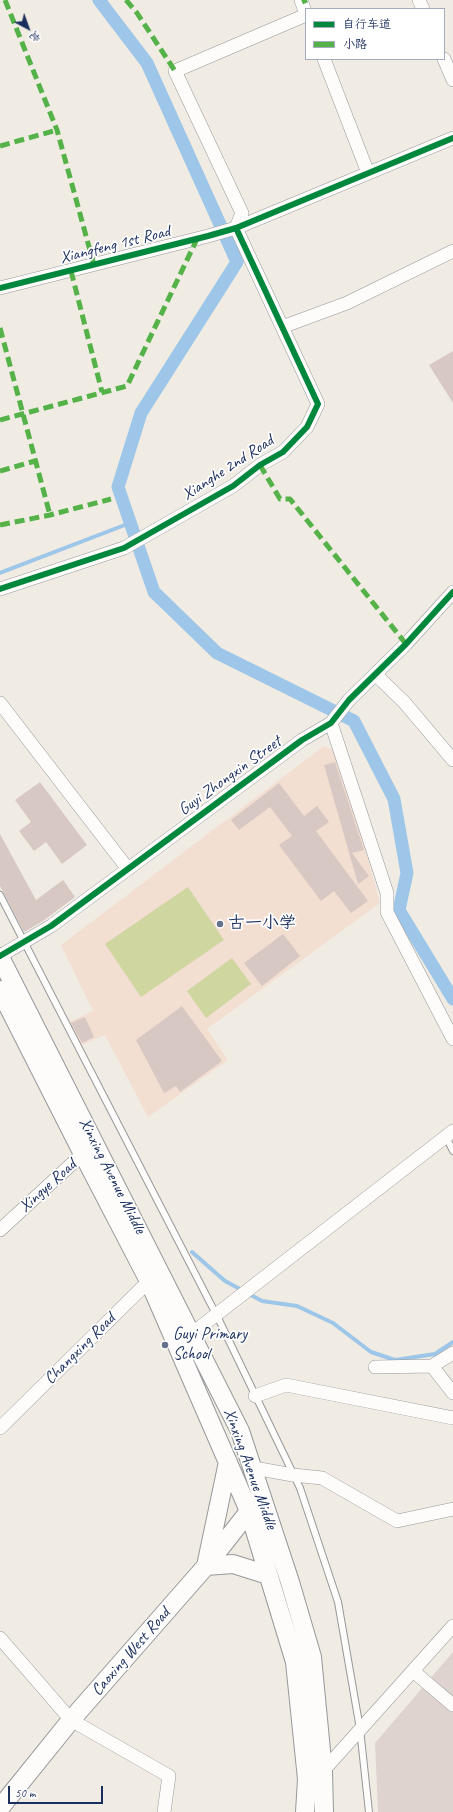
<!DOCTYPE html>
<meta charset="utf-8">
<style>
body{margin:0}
#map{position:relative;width:453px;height:1812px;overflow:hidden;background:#f0ece3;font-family:Caveat,"LXGW WenKai TC",sans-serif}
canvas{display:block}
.legend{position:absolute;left:305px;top:8px;width:140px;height:52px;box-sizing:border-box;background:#fff;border:1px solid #a4acbf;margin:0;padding:5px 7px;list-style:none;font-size:12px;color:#1b2f5e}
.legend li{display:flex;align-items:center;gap:8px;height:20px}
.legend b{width:20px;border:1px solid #a4acbf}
.north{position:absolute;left:8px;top:8px;width:40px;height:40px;-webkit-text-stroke:3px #fff;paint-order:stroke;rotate:139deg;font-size:11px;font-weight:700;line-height:16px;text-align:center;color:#1b2f5e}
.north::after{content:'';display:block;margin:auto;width:14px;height:18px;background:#1b2f5e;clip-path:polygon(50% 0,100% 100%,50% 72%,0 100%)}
.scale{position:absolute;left:8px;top:1786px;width:95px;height:18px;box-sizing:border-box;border:2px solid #1b2f5e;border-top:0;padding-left:5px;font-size:12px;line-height:14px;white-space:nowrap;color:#1b2f5e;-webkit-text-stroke:3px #fff;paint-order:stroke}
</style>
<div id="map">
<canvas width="453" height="1812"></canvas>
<ul class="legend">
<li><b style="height:5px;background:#00873e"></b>自行车道</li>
<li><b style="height:5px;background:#55b248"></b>小路</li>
</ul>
<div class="north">北</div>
<div class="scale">50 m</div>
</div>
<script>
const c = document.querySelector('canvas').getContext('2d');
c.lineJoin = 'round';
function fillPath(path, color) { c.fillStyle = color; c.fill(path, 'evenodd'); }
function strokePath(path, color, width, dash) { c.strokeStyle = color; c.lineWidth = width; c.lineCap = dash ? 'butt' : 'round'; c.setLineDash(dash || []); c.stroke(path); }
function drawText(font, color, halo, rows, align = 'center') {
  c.font = font + ' Caveat,"LXGW WenKai TC",sans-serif'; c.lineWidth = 3.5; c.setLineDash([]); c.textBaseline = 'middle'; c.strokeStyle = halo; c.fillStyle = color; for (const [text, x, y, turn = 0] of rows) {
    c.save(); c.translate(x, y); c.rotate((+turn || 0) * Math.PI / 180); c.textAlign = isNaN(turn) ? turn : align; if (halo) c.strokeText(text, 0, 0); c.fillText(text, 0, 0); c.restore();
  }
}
const built = new Path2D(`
 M324,746L339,753L380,903L207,1029L228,1060L148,1117L105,1035L77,1047L67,1023L93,1011L61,945Z`);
const industrial = new Path2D(`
 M453,1652V1812H378L375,1743Z`);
const green = new Path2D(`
 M188,887L224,940L141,997L105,944Z
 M232,958L251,984L206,1018L187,991Z`);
const stream = new Path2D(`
 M0,573L130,523
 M192,1252L225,1281L262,1301L297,1306L333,1323L371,1352L395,1360L435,1354L453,1342`);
const canal = new Path2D(`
 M99,0L147,63L237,262L141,413L118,487L154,592L217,653L354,721L394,799L407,873L399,910L453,999`);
const building = new Path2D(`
 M453,351V403L429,365Z
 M335,762L364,850L352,853L369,876L358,884L324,765Z
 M40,782L87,845L62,864L46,842L34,851L19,831L31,822L15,800Z
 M279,783L304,816L317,806L329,822L316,831L368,901L351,913L334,891L321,901L279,845L292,836L270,807L239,830L231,820Z
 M0,834L36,900L63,880L75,897L43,921L24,932L0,886Z
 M283,934L300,956L262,986L244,963Z
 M182,1006L222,1061L180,1092L176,1086L164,1093L136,1040Z
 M85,1017L94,1037L82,1043L71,1023Z`);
const lane = new Path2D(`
 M0,895L219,1320L300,1488L338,1602L360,1729L369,1812
 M446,1137L453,1151`);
const street = new Path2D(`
 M301,0L306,14
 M419,0L423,9
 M324,59L368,173
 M444,59L453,80
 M236,228L242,213L175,71L306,15
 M0,288L208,236L236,228L453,138
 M282,327L347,303L453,251
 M0,589L124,548L233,486L260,465L283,452L307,427L318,404L236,228
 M376,675L404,702L453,760
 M0,703L128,869
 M331,723L387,893V912L453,1039
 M0,956L51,926L302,740L331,723L349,700L406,644L453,592
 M0,1230L88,1149
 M190,1335L453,1131
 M432,1366L453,1393
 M375,1367L432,1366L453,1353
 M255,1396L286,1385L453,1418
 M0,1428L154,1276
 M254,1468L293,1475L322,1478L397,1521L453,1509
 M0,1638L71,1720L169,1776L164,1812
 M413,1671L453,1705
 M323,1771L453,1626`);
const secondary = new Path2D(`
 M0,957L240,1431L290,1582L312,1657L323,1771L324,1812
 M0,990L83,1154L149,1281L249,1511L295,1662L307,1779L305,1812
 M228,1462L206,1566L233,1564L268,1575
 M0,1808L71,1720L206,1566L254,1505`);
const quiet = new Path2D(`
 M5,0L57,130L94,265
 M126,0L137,13L175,71
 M302,2L307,0
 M0,146L57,130
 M71,271L102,392
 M0,328L50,515
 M0,420L127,386L197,239
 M260,465L280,499H290L406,644
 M0,471L35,461
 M0,525L50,515L111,499`);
const cycleway = new Path2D(`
 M0,288L208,236L236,228L453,138
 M0,589L124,548L233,486L260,465L283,452L307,427L318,404L236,228
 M0,956L51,926L302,740L331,723L349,700L406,644L453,592`);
const markers = [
 [220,924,4,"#66718d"],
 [165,1345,4,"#66718d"]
];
const streetNames = [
 ["Xiangfeng 1st Road",115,245,-14],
 ["Xianghe 2nd Road",228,468,-33],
 ["Guyi Zhongxin Street",230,776,-36],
 ["Xinxing Avenue Middle",112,1176,63],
 ["Xingye Road",48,1186,-42],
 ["Changxing Road",80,1349,-45],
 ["Xinxing Avenue Middle",250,1469,70],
 ["Caoxing West Road",131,1652,-49]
];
const poiNames = [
 ["古一小学",228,924],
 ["Guyi Primary",173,1335],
 ["School",173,1355]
];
fillPath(built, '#f3ded2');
fillPath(industrial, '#dfd3cf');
fillPath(green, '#cfd69f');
strokePath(stream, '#9dc6e9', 4);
strokePath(canal, '#9dc6e9', 13);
fillPath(building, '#d8c8c3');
strokePath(lane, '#96989b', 8);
strokePath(street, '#96989b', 14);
strokePath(secondary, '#96989b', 20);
strokePath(lane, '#fdfcfb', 6);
strokePath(street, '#fdfcfb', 13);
strokePath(secondary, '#fdfcfb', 18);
strokePath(quiet, '#55b248', 5, [10, 5]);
strokePath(cycleway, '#00873e', 6);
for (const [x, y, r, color] of markers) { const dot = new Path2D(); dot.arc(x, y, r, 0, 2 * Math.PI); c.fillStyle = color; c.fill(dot); strokePath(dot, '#fff', 1.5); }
drawText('17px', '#1b2f5e', '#fff', streetNames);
drawText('17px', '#1b2f5e', '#fff', poiNames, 'left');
</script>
